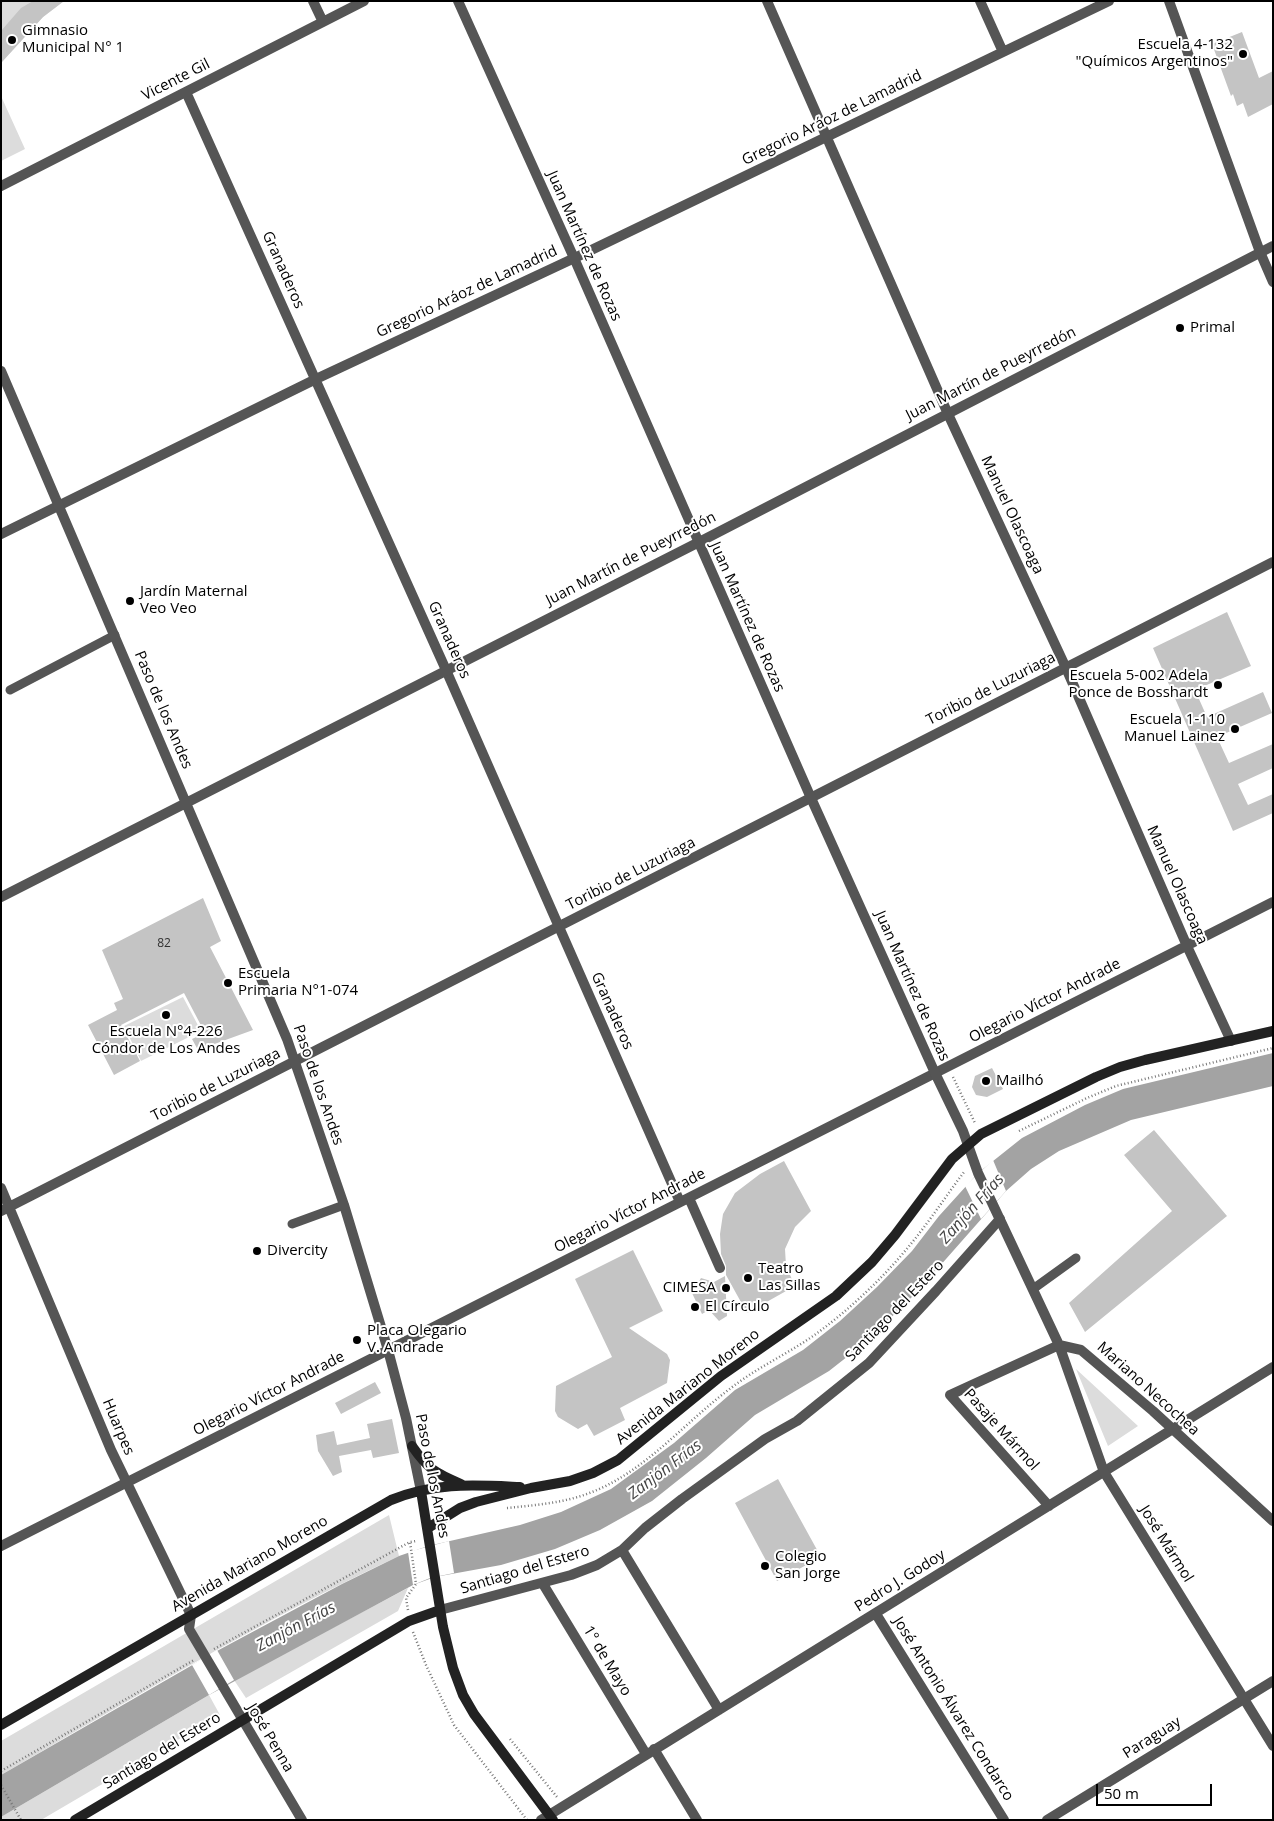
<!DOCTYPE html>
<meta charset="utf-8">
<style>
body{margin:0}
#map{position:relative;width:1274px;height:1821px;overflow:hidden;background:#fff;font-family:"Open Sans",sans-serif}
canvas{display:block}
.frame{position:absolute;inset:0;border:2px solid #000;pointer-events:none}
.scale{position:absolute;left:1096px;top:1784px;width:116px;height:22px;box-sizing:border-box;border:2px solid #000;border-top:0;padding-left:6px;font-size:15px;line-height:18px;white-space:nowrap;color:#000;-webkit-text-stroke:4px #fff;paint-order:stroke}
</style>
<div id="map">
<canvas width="1274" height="1821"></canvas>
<div class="frame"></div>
<div class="scale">50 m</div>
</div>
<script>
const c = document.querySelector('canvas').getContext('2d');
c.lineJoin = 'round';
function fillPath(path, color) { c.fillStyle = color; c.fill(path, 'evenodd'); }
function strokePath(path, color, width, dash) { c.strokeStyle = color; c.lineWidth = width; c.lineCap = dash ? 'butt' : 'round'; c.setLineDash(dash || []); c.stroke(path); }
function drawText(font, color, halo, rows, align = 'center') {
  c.font = font + ' "Open Sans",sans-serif'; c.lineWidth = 4; c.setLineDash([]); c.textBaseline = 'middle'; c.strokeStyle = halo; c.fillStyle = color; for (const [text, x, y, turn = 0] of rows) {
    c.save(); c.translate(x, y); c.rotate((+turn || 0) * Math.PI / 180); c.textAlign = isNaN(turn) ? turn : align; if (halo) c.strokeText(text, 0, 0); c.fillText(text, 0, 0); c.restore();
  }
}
const green = new Path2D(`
 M1,1H64L43,17L1,63Z
 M1,96L25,149L1,161Z
 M183,997L201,1031L141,1061L124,1026Z
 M1076,1369L1138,1426L1108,1446Z
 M389,1515L399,1556C262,1620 132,1699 1,1775V1741Z
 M408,1588L398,1611L246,1698L234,1680Z
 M209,1695L220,1715L41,1820H1V1817Z`);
const water = new Path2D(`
 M1273,1053V1086L1131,1120L1059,1151L1031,1169L1006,1191L916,1293L866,1342L829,1371L755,1415L706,1458L652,1501L600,1530L555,1549L501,1565L435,1577L413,1585L209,1695L1,1817V1775L215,1652L342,1584L399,1556L428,1546L520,1525L561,1512L611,1489L674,1443L735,1390L803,1350L840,1321L877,1287L912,1251L939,1216L978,1173L1022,1138L1085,1105L1123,1089Z`);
const pier = new Path2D(`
 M993,1160L1006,1191L981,1219L965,1186Z
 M449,1541L454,1573L430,1578L413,1585L408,1552Z
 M217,1650L234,1680L209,1695L192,1665Z`);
const building = new Path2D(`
 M33,1H64L43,17L1,63V31L21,8Z
 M1242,32L1259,78L1273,71V104L1248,117L1243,103L1237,106L1233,94L1231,96L1212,44Z
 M1227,612L1251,666L1195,690L1207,717L1263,692L1272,713L1217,737L1229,763L1273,744V768L1238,784L1248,805L1273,794V813L1233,831L1153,648Z
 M203,898L221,941L210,947L253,1030L198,1050L192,1039L205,1033L184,993L121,1025L140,1061L114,1075L88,1025L117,1010L114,1003L123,999L102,950Z
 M992,1068L1003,1089L987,1097L976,1095L972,1087L975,1076Z
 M1154,1130L1227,1216L1085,1332L1069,1303L1172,1211L1124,1155Z
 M784,1161L811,1211L795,1227L785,1249L786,1266L795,1286L747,1313L726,1275V1266L721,1254L720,1234L723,1214L735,1193L760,1174Z
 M633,1250L663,1311L629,1328L667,1354L670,1360L667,1383L620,1408L625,1420L594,1436L587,1424L578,1429L558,1417L555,1411L556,1386L612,1357L575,1279Z
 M725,1276L727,1316L719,1321L709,1310L702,1314L692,1293L701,1278L714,1282Z
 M375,1382L381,1393L341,1414L335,1403Z
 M392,1419L399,1453L373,1458L371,1450L339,1456L342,1472L333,1476L318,1451L316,1435L334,1431L337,1445L370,1438L367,1424Z
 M778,1479L821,1557L777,1581L735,1503Z`);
const path = new Path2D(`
 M953,1077L975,1123
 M1019,1131L1087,1098L1116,1086L1273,1048
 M507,1508C536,1505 565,1503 592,1492C646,1471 686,1421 731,1388C759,1366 792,1352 820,1331C852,1307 884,1277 910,1245C929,1222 946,1196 964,1172
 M408,1610L406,1598L416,1584L410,1542
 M413,1632L426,1665L454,1725L527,1820
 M214,1649L410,1542L416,1541
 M510,1739L557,1797
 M1,1771L194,1660
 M1,1785L21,1820`);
const service = new Path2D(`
 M10,690L115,635
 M292,1224L344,1205
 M1033,1289L1076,1258`);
const minor = new Path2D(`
 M313,1L323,22
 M767,1L948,414L1066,668L1187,946L1231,1041
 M980,1L1003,52
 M1169,1L1260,252L1273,282
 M186,92L446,670L680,1202
 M1,186L364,1
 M1,534L316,379L583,254L1109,1
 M1,1188L111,1450L191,1615L189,1629L302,1820
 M689,1198L720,1268
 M1,1211L1273,562
 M1049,1506L950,1395L1059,1345
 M1,1546L1273,902
 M622,1550L719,1710
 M543,1584L646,1754
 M440,1610L571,1575L597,1565L622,1550L645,1528L682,1499L765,1439L797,1421L869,1363L936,1291L1000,1219
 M876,1614L1004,1820
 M654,1749L697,1820
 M541,1820L1273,1367
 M1047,1820L1273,1681`);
const tertiary = new Path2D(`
 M458,1L574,258L811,798L935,1073L963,1131L978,1173L1059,1345L1104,1472L1273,1746
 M1,371L287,1039L344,1205L388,1350L406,1418L421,1491
 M1,897L707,538L1273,246
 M1059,1345L1081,1350L1153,1411L1273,1521`);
const secondary = new Path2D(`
 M412,1446C428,1469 435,1473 461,1484
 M421,1491L443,1627L453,1668L463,1695L474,1714L553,1820
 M428,1528L460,1508L476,1502L531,1488L570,1481L593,1473L618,1460L721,1376L836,1296L872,1262L895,1235L952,1159L981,1134L1096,1077L1120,1067L1145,1060L1273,1031
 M1,1725L391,1500C435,1482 474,1485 520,1487
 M75,1820L409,1621L440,1610`);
const markers = [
 [12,40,5,"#000"],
 [1243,54,5,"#000"],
 [1180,328,5,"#000"],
 [130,601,5,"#000"],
 [1218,685,5,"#000"],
 [1235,729,5,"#000"],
 [228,983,5,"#000"],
 [166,1015,5,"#000"],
 [986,1081,5,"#000"],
 [257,1251,5,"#000"],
 [748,1278,5,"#000"],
 [726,1288,5,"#000"],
 [695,1307,5,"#000"],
 [357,1340,5,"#000"],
 [765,1566,5,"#000"]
];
const numberNames = [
 ["82",164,944]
];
const poiNames = [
 ["Gimnasio",22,31],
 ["Municipal N° 1",22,48],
 ["Escuela 4-132",1233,45,"right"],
 ["\"Químicos Argentinos\"",1233,62,"right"],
 ["Primal",1190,328],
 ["Jardín Maternal",140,592],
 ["Veo Veo",140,609],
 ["Escuela 5-002 Adela",1208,676,"right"],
 ["Ponce de Bosshardt",1208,693,"right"],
 ["Escuela 1-110",1225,720,"right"],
 ["Manuel Lainez",1225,737,"right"],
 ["Escuela",238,974],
 ["Primaria N°1-074",238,991],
 ["Escuela N°4-226",166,1032,"center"],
 ["Cóndor de Los Andes",166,1049,"center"],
 ["Mailhó",996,1081],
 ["Divercity",267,1251],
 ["Teatro",758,1269],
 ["Las Sillas",758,1286],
 ["CIMESA",716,1288,"right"],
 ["El Círculo",705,1307],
 ["Placa Olegario",367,1331],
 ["V. Andrade",367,1348],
 ["Colegio",775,1557],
 ["San Jorge",775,1574]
];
const streetNames = [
 ["Vicente Gil",176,80,-27],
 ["Gregorio Aráoz de Lamadrid",832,118,-26],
 ["Juan Martínez de Rozas",584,246,66],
 ["Granaderos",283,270,66],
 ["Gregorio Aráoz de Lamadrid",467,292,-25],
 ["Juan Martín de Pueyrredón",991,374,-27],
 ["Manuel Olascoaga",1012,515,65],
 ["Juan Martín de Pueyrredón",631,559,-27],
 ["Juan Martínez de Rozas",747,617,66],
 ["Granaderos",449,640,66],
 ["Toribio de Luzuriaga",991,689,-27],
 ["Paso de los Andes",163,710,67],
 ["Toribio de Luzuriaga",631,874,-27],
 ["Manuel Olascoaga",1177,885,66],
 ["Juan Martínez de Rozas",912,986,66],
 ["Olegario Víctor Andrade",1045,1001,-27],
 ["Granaderos",612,1011,66],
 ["Toribio de Luzuriaga",216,1085,-27],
 ["Paso de los Andes",318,1085,71],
 ["Olegario Víctor Andrade",630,1211,-27],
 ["Santiago del Estero",895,1311,-46],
 ["Avenida Mariano Moreno",688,1387,-38],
 ["Mariano Necochea",1148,1389,42],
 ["Olegario Víctor Andrade",269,1394,-27],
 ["Huarpes",118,1427,67],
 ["Pasaje Mármol",1001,1430,48],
 ["Paso de los Andes",432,1476,79],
 ["José Mármol",1166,1544,58],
 ["Avenida Mariano Moreno",250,1564,-30],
 ["Santiago del Estero",525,1570,-17],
 ["Pedro J. Godoy",900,1581,-32],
 ["1° de Mayo",607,1661,59],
 ["José Antonio Álvarez Condarco",953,1709,58],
 ["José Penna",270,1738,59],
 ["Paraguay",1152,1738,-32],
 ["Santiago del Estero",162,1751,-31]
];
const waterNames = [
 ["Zanjón Frías",972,1209,-48],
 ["Zanjón Frías",665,1470,-37],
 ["Zanjón Frías",296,1627,-28]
];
fillPath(green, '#dcdcdc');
fillPath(water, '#a3a3a3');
fillPath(pier, '#fff');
fillPath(building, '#c4c4c4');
strokePath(path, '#777', 2.5, [1, 2.5]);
strokePath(service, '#555', 9);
strokePath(minor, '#555', 10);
strokePath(tertiary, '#555', 10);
strokePath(secondary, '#222', 10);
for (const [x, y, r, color] of markers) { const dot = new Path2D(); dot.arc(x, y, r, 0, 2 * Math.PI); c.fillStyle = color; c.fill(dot); strokePath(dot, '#fff', 2); }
drawText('12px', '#313131', null, numberNames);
drawText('15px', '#000', '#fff', poiNames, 'left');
drawText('15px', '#000', '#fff', streetNames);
drawText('italic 16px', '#444', '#fff', waterNames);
</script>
